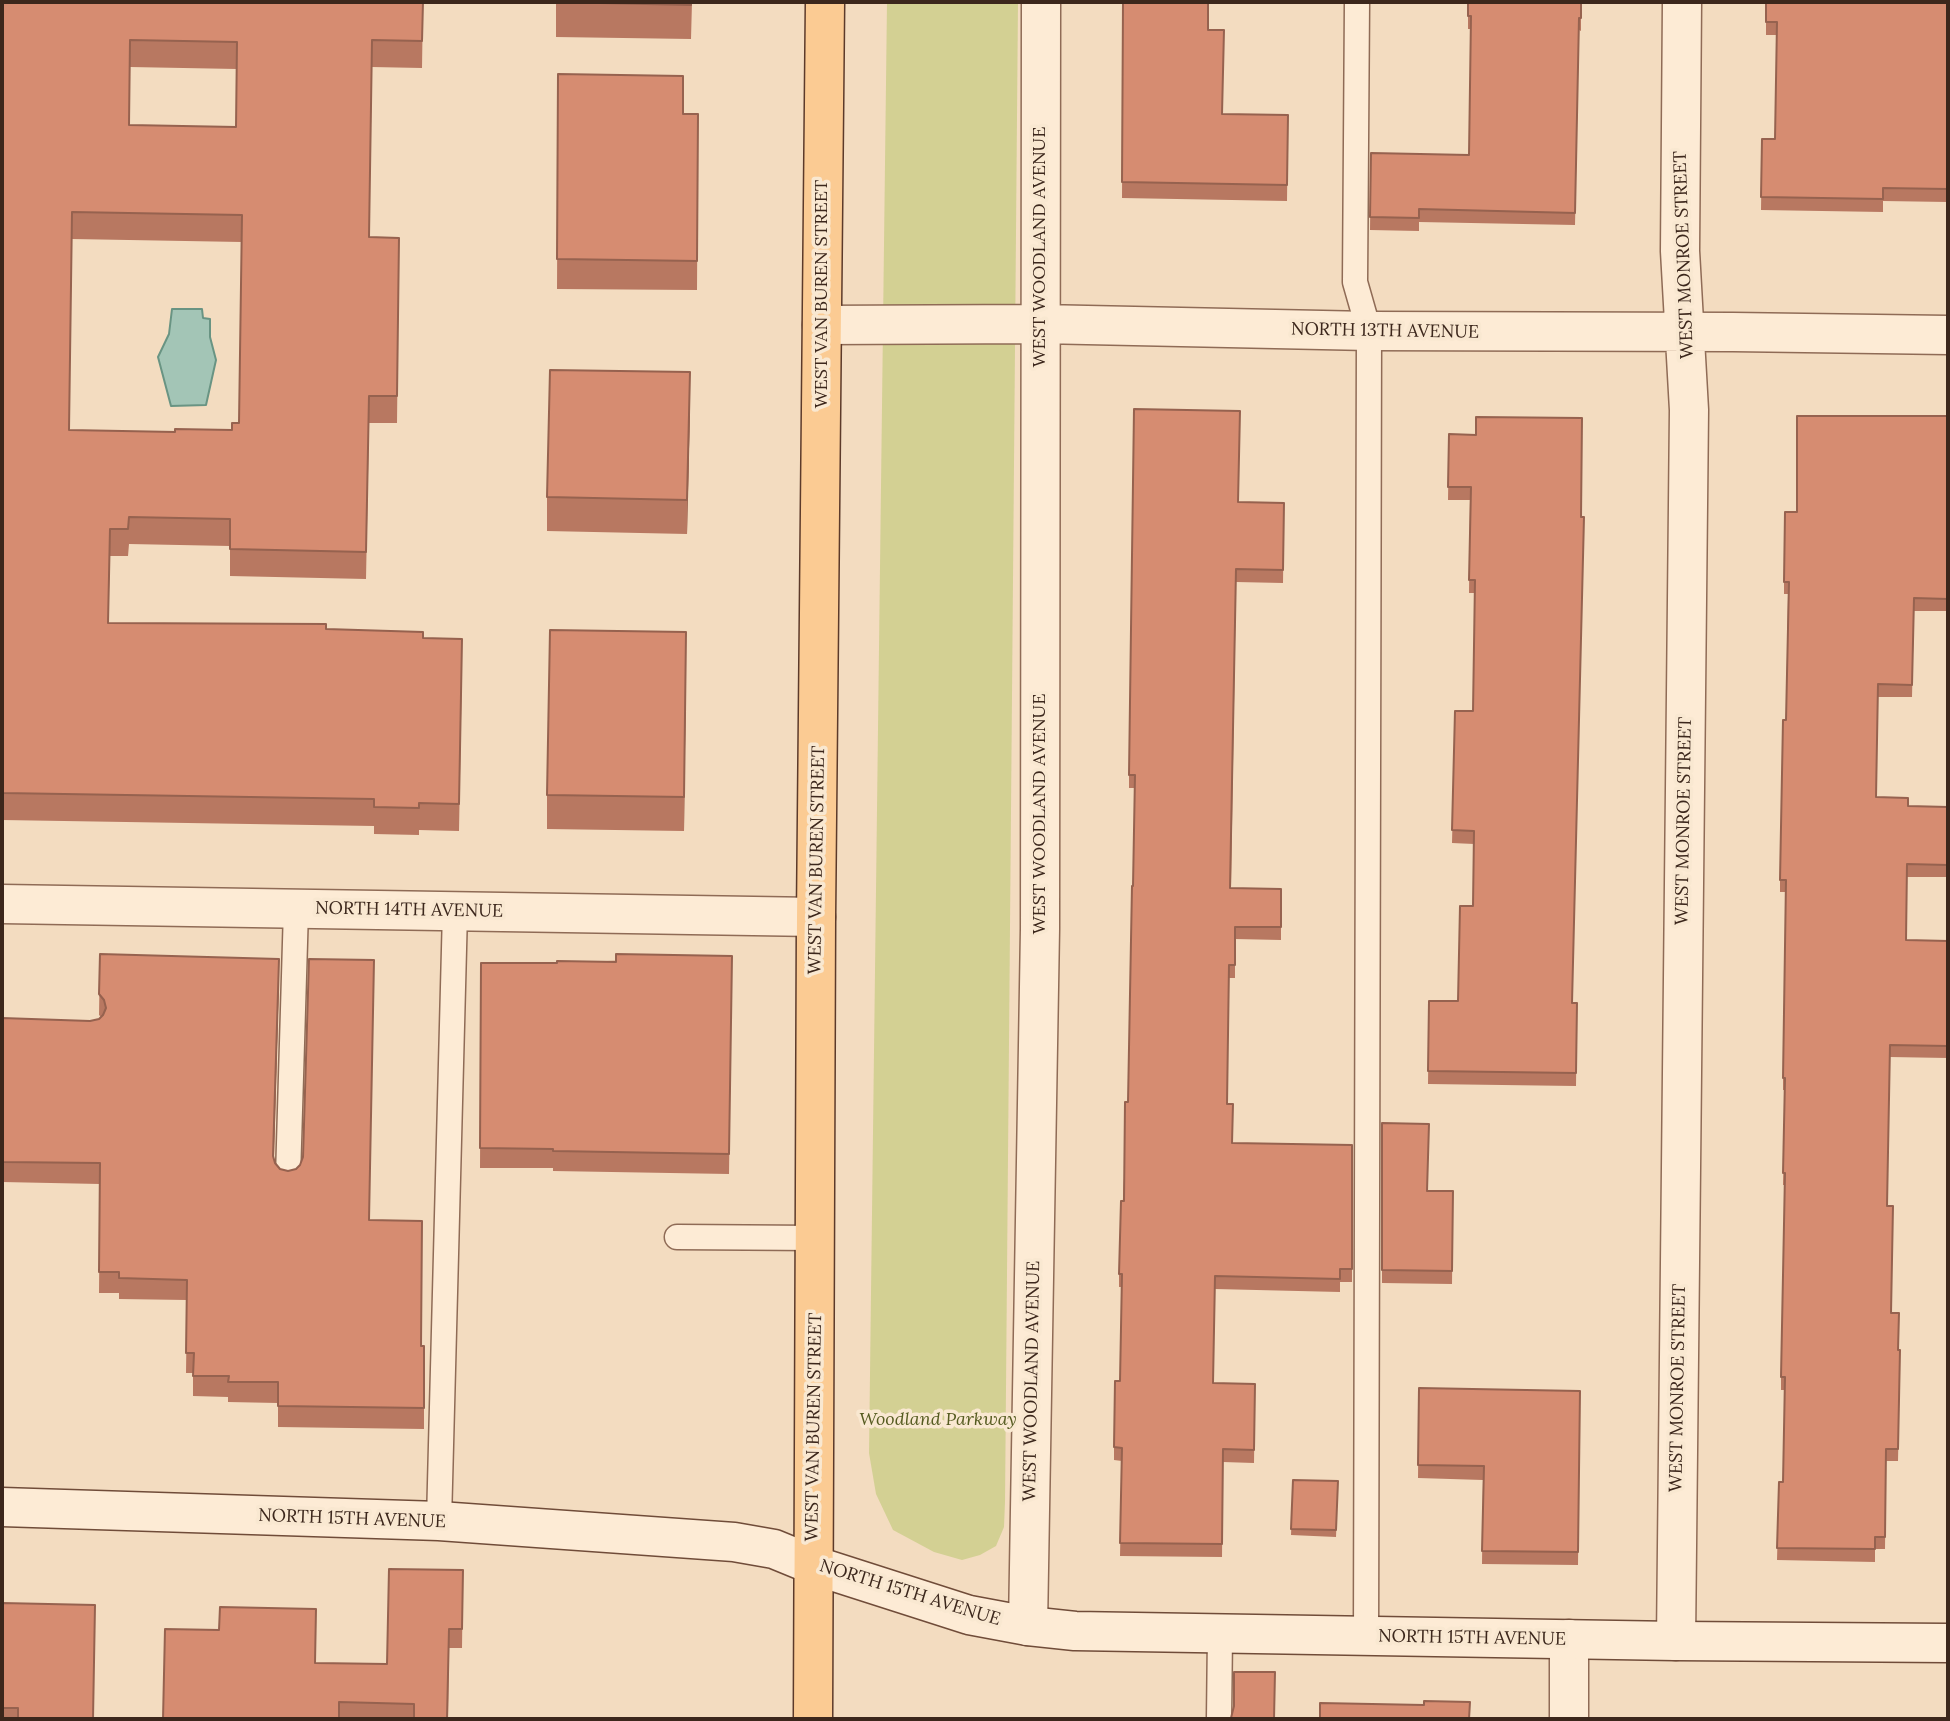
<!DOCTYPE html>
<style>
body{margin:0}
#map{position:relative;width:1950px;height:1721px;overflow:hidden;background:#f3dcc0;font-family:Lora,serif}
canvas{display:block}
.frame{position:absolute;inset:0;border:4px solid #3c271c;pointer-events:none}
</style>
<div id="map">
<canvas width="1950" height="1721"></canvas>
<div class="frame"></div>
</div>
<script>
const c = document.querySelector('canvas').getContext('2d');
c.lineJoin = 'round';
function fillPath(path, color) { c.fillStyle = color; c.fill(path, 'evenodd'); }
function strokePath(path, color, width, dash) { c.strokeStyle = color; c.lineWidth = width; c.lineCap = dash ? 'butt' : 'round'; c.setLineDash(dash || []); c.stroke(path); }
function drawText(font, color, halo, rows, align = 'center') {
  c.font = font + ' Lora,serif'; c.lineWidth = 7; c.setLineDash([]); c.textBaseline = 'middle'; c.strokeStyle = halo; c.fillStyle = color; for (const [text, x, y, turn = 0] of rows) {
    c.save(); c.translate(x, y); c.rotate((+turn || 0) * Math.PI / 180); c.textAlign = isNaN(turn) ? turn : align; if (halo) c.strokeText(text, 0, 0); c.fillText(text, 0, 0); c.restore();
  }
}
const green = new Path2D(`
 M887,2H1018L1005,1502L1004,1527L996,1546L980,1555L962,1560L934,1552L893,1530L876,1494L869,1453Z`);
const water = new Path2D(`
 M172,309H202L203,318L210,319V337L216,360L206,405L171,406L158,357L169,334Z`);
const lane = new Path2D(`
 M1357,2L1355,282L1369,331L1366,1637
 M288,1177L296,909
 M677,1237L815,1238
 M439,1521L455,911
 M1219,1719L1220,1634`);
const street = new Path2D(`
 M822,325L1040,324L1369,331L1733,332L1948,335
 M2,904L816,917
 M1028,1626L1040,929L1041,2
 M1676,1641L1689,410L1680,251L1682,2
 M1569,1719V1639`);
const secondary = new Path2D(`
 M2,1507L439,1521L734,1542L774,1549L813,1565L969,1615L1028,1626L1075,1631L1676,1641L1948,1643`);
const primary = new Path2D(`
 M813,1719L816,917L825,2`);
const wall = new Path2D(`
 M2,2H423L422,68L372,67L369,237L399,238L397,423H369L366,579L230,576V546L129,544L128,556H110L108,623L326,629L423,638L462,666L459,831L419,830V835L374,834V826L2,820ZM130,67L237,69L236,127L129,125ZM72,239L242,242L239,423L232,430L175,432L69,430Z
 M556,2H692L691,39L556,37Z
 M1123,2L1208,30L1222,114L1288,115L1287,201L1122,198Z
 M1468,2H1581V31L1579,30L1575,225L1419,222V231L1370,230L1371,153L1469,155L1471,29H1468Z
 M1766,2H1948V202L1883,201V212L1761,210L1762,139H1775L1777,35H1766Z
 M558,74L683,114H698L697,290L557,289Z
 M690,406L687,534L547,531V497Z
 M1948,416V611H1914L1912,697H1878L1876,798L1908,806L1948,807V877H1907L1906,940L1948,941V1058L1890,1057L1887,1206L1891,1313L1900,1362L1898,1461H1886L1885,1549H1875V1562L1777,1560L1779,1482H1783L1785,1390H1781V1377L1785,1185H1783L1785,1090H1783V1078L1786,892H1780V880L1786,720L1788,594H1784V582L1797,512Z
 M1449,434L1476,435L1573,1003H1577L1576,1086L1428,1084L1429,1001H1458L1473,906L1474,844L1452,843L1455,711H1473L1475,593H1469L1470,500H1448Z
 M1239,502L1284,503L1283,583L1236,582L1231,888L1281,889V940L1235,939V978H1229L1227,1104L1233,1143L1352,1145V1282H1340V1292L1215,1289L1213,1383L1255,1384L1254,1463L1223,1462L1222,1557L1120,1556L1122,1461L1114,1460V1447L1120,1381L1122,1287H1119V1274L1128,1102L1133,886L1135,788H1129V775Z
 M686,666L684,831L547,829V795Z
 M100,954L279,979L274,1158L275,1163L280,1169L369,1220L421,1346H424V1429L278,1427V1403L228,1402V1397L193,1396V1373H186L187,1300L119,1299V1293H99L100,1184L2,1182V1018L90,1021L99,1019L101,1017L99,1015Z
 M732,956L729,1174L553,1171V1168H480L481,963H557Z
 M1382,1123L1428,1191H1453L1452,1284L1382,1283Z
 M1419,1388L1580,1391L1578,1565L1482,1564L1483,1480L1418,1478Z
 M1293,1480L1338,1481L1336,1537L1291,1535Z
 M463,1570L462,1648H449L448,1719H163L219,1630L316,1628L315,1663L387,1664Z
 M2,1603L93,1719H2Z
 M1275,1672L1274,1719H1231L1234,1706Z`);
const shadedWall = new Path2D(`
 M690,372V406L687,534V500Z
 M686,632V666L684,831V797Z
 M279,959V979L273,1177V1156Z`);
const building = new Path2D(`
 M2,2H423L422,41L372,40L369,237L399,238L397,396H369L366,552L230,549V519L129,517L128,529H110L108,623L326,624V629L423,632V638L462,639L459,804L419,803V808L374,807V799L2,793ZM130,40L237,42L236,127L129,125ZM72,212L242,215L239,423H232V430L175,429V432L69,430Z
 M556,2H691V5Z
 M1123,2H1208V30H1224L1222,114L1288,115L1287,185L1122,182Z
 M1468,2H1581V18H1579L1575,213L1419,209V218L1370,217L1371,153L1469,155L1471,16H1468Z
 M1766,2H1948V189L1883,188V199L1761,197L1762,139H1775L1777,22H1766Z
 M558,74L683,76V114H698L697,261L557,259Z
 M550,370L690,372L687,500L547,497Z
 M1134,409L1240,411L1238,502L1284,503L1283,570L1236,569L1230,888L1281,889V927H1235V965H1229L1227,1104H1233L1232,1143L1352,1145V1269H1340V1279L1215,1276L1213,1383L1255,1384L1254,1450L1223,1449L1222,1544L1120,1543L1122,1448L1114,1447L1115,1381H1120L1122,1274H1119L1121,1201H1124L1125,1102H1128L1132,886H1133L1135,775H1129Z
 M1797,416H1948V599L1914,598L1912,685L1878,684L1876,797L1908,798V806L1948,807V865L1907,864L1906,940L1948,941V1046L1890,1045L1887,1206H1893L1891,1313H1899L1898,1350H1900L1898,1449H1886L1885,1537H1875V1549L1777,1548L1779,1482H1783L1785,1377H1781L1785,1173H1783L1785,1078H1783L1786,880H1780L1783,720H1786L1789,582H1784L1785,512H1797Z
 M1476,417L1582,418L1581,517H1584L1572,1003H1577L1576,1073L1428,1071L1429,1001H1458L1460,906H1473L1474,831L1452,830L1455,711H1473L1475,580H1469L1471,487H1448L1449,434L1476,435Z
 M550,630L686,632L684,797L547,795Z
 M100,954L279,959L273,1156L275,1163L280,1169L288,1171L296,1169L300,1165L303,1157L309,959L374,960L369,1220L422,1221L421,1346H424V1408L278,1406V1382H228L229,1376H193L194,1353H186L187,1280L119,1278V1272H99L100,1163L2,1162V1018L90,1021L99,1019L103,1015L106,1008L104,1000L99,994Z
 M616,954L732,956L729,1154L553,1151V1149L480,1148L481,963H557V961L616,962Z
 M1382,1123L1429,1124L1427,1191H1453L1452,1271L1382,1270Z
 M1419,1388L1580,1391L1578,1552L1482,1551L1484,1466L1418,1465Z
 M1293,1480L1338,1481L1336,1530L1291,1529Z
 M389,1569L463,1570L462,1629H449L447,1719H414V1704L339,1702V1719H163L165,1629L219,1630L220,1607L316,1609L315,1663L387,1664Z
 M2,1603L95,1605L93,1719H18V1708H2Z
 M1234,1672H1275L1274,1719L1231,1718L1234,1706Z
 M1424,1701L1470,1702L1469,1719H1320V1703L1424,1705Z`);
const streetNames = [
 ["WEST WOODLAND AVENUE",1040,247,-90],
 ["WEST MONROE STREET",1684,255,-92],
 ["WEST VAN BUREN STREET",822,294,-90],
 ["NORTH 13TH AVENUE",1385,331,1],
 ["WEST WOODLAND AVENUE",1040,814,-90],
 ["WEST MONROE STREET",1684,821,-89],
 ["WEST VAN BUREN STREET",817,860,-89],
 ["NORTH 14TH AVENUE",409,910,1],
 ["WEST WOODLAND AVENUE",1032,1381,-89],
 ["WEST MONROE STREET",1678,1388,-89],
 ["WEST VAN BUREN STREET",814,1427,-89],
 ["NORTH 15TH AVENUE",352,1519,2],
 ["NORTH 15TH AVENUE",910,1593,17],
 ["NORTH 15TH AVENUE",1472,1638,1]
];
const parkNames = [
 ["Woodland Parkway",938,1420]
];
fillPath(green, '#d3d093');
fillPath(water, '#a3c5b6');
strokePath(water, '#699483', 2);
strokePath(lane, '#8f6b56', 27);
strokePath(street, '#8f6b56', 41);
strokePath(secondary, '#704c39', 41);
strokePath(primary, '#5c3a2a', 41);
strokePath(lane, '#fdebd5', 24);
strokePath(street, '#fdebd5', 38);
strokePath(secondary, '#fdebd5', 38);
strokePath(primary, '#fbcb93', 38);
fillPath(wall, '#b87861');
fillPath(shadedWall, '#96624f');
fillPath(building, '#d68c71');
strokePath(building, '#96624f', 2);
drawText('18px', '#3c271c', '#f9e8d1', streetNames);
drawText('italic 18px', '#555b20', '#f9e8d1', parkNames);
</script>
